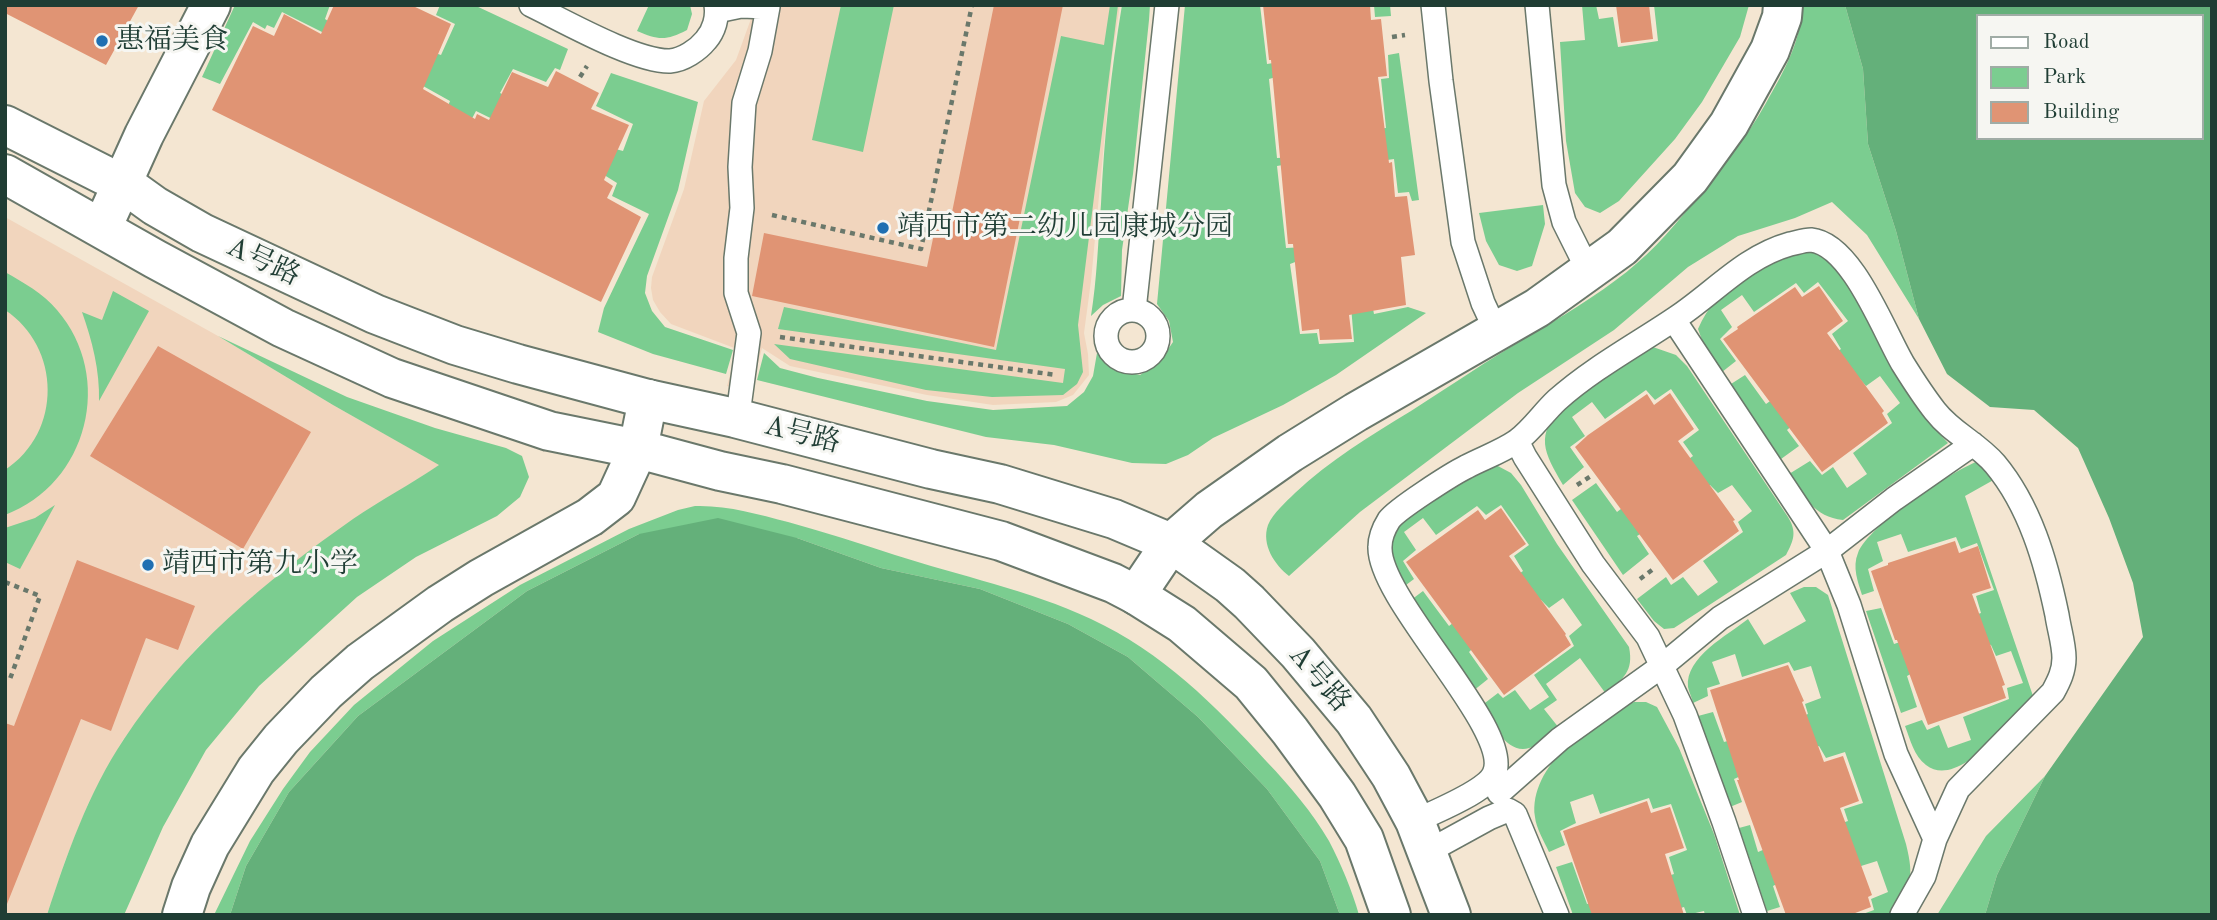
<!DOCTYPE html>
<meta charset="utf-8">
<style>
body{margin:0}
#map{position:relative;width:2217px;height:920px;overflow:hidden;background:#f4e6d2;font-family:"Old Standard TT",serif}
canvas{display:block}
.frame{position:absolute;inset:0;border:7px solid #1f3d34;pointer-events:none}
.legend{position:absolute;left:1976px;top:14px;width:228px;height:126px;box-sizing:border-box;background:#f6f6f2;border:2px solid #a0aca6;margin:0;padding:9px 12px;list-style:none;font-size:21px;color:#1f3d34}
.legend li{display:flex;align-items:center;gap:14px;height:35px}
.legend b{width:35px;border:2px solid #a0aca6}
</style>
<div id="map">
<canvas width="2217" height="920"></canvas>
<div class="frame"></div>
<ul class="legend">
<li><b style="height:9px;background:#fff"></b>Road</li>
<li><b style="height:19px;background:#7bcd90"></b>Park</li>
<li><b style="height:19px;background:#e09474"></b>Building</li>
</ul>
</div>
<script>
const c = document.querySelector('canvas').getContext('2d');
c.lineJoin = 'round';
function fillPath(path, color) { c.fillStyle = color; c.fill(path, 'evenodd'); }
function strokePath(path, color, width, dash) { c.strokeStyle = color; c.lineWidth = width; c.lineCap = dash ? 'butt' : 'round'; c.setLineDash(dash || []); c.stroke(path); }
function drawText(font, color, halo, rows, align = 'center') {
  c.font = font + ' "Old Standard TT","Noto Serif SC",serif'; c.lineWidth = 6; c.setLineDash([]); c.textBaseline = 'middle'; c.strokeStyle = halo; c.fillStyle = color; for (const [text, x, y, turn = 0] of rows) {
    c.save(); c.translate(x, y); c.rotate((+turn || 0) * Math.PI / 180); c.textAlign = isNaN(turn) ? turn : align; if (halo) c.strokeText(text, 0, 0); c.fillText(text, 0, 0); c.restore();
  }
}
const built = new Path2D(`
 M756,5H1120L1112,58L1091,281L1084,333L1088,354L1089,375L1073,395L1056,402L993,405L927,395L790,366L762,348L750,394L727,386L737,349L671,324L660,312L653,300L651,288L652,277L684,189L704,101L736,60Z
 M5,217L218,336L333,405L440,465L354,519L280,574L242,606L199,646L161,689L123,740L89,802L65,861L47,915H5Z`);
const green = new Path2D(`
 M235,5H330L325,19L337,27L332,37L282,12L274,28L267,25L265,29L253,22L220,84L202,77Z
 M440,5H474L568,49L560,70L555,68L546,82L513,69L500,93L512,99L519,132L476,111L468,126L445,114L450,101L398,72L429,51L441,55L455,24L436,15Z
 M649,5H690L692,14L687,30C666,41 658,40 637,31Z
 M841,5H894L863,152L812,140Z
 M1110,5H1118L1078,325L1083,372L1077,384L1063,395L992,397L926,390L790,359L774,344L1063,383L1065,369L778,329L784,307L996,350L1061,36L1104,45Z
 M1122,5H1150L1149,20L1133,174L1122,250L1121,296L1103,305L1091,316C1097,279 1098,242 1101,204C1104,137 1111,71 1122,5Z
 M1185,5H1260L1267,64L1286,61L1287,74L1269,79L1277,158L1294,157V163L1277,166L1286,248L1306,247L1308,257L1290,264L1300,334L1317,333L1319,344L1354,342L1349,282L1371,299L1374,314L1408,307L1426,313L1336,375L1283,405L1213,438L1188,455L1166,464L1132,463L1054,445L986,437L757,380L764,353L780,368L818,378L927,401L993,410L1067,406L1084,392L1093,376L1097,353L1116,369L1140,375L1160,361L1173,342L1169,321L1157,304Z
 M1374,5H1390L1391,16L1375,17Z
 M1582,5H1596L1599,19L1613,17L1618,47L1658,41L1654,5H1749L1740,37L1702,102L1675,139L1619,201L1600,213L1585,207L1575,193L1566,141L1560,42L1585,40Z
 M1802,5H1845L1863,69L1868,144L1896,231L1919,319L1867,235L1832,202L1795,218L1738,236L1688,267L1614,330L1518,393L1360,512L1289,576C1275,565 1261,545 1268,525C1273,513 1286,502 1295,493C1330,460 1370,436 1411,411C1444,390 1476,368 1509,348C1545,326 1583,305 1616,280C1645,259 1669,233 1691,205C1718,172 1745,141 1766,103C1783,73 1802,40 1802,5Z
 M1399,53L1419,200L1412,201L1409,192L1398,193L1394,159L1360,164L1353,131L1386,128L1381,79L1389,78L1388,55Z
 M611,73L698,102L678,190L647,276L645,293L652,311L665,327L733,350L726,374L653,354L598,332L604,308L649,214L612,196L617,183L585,163L612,148L623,151L633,124L596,106Z
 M1543,205L1545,224L1532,266L1517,271L1499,265L1486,241L1479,213Z
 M1796,251C1809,251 1820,251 1832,260C1849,273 1859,301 1869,320C1892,362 1914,408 1948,443L1843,520C1814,517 1804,496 1789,474L1810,461L1822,475L1833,467L1847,488L1867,474L1853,453L1892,423L1887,414L1900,403L1880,376L1866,386L1859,378H1799L1841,349L1832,334L1848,321L1818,282L1804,293L1796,283L1754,312L1742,295L1721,310L1732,327L1720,339L1736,361L1722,372L1702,340L1698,329C1718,283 1755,272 1796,251Z
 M5,272C24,283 43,293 57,310C115,377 88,484 5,515V470C63,432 61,347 5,310Z
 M113,291L149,311L99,401C100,371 92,340 82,312L102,320Z
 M218,336L347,397L435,428L506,448L522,456L529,477L520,497L497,516L416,557L357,597L259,686L206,750L163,827L124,915H47C67,854 88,793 124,739C182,651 267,579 353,519C381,500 411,484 439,465L333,405Z
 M1650,346L1676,355L1687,366L1788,517C1797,532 1794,540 1786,555L1674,628L1664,629L1654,621L1637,599L1666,577L1671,585L1683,577L1698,596L1718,582L1703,561L1743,532L1738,522L1752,511L1732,485L1718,493L1710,485L1669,515L1650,486L1693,456L1683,442L1699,430L1671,389L1655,400L1646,390L1605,419L1592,402L1572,417L1585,436L1570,447L1584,467L1563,485C1544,452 1534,436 1564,404Z
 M1745,375L1766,404L1780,394L1797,421L1787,430L1799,446L1781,459L1731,384Z
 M1978,461L1997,478L1965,496L2033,696C2013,718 1959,791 1926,765C1914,756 1910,739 1905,726L1922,720L1927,730L1939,725L1948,748L1971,740L1963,717L2009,699L2007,688L2023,683L2011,651L1996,656L1991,645L1933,629L1981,613L1976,596L1994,590L1977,543L1961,549L1956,537L1908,552L1901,534L1877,542L1883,561L1868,569L1874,591L1862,595C1858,582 1852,567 1858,553C1869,525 1949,473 1978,461Z
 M1496,465L1511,473L1521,485L1557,544L1629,647C1634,672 1623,678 1606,694L1580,658L1546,684L1557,700L1544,709L1559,728C1551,734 1544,741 1536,745C1509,761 1494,725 1481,706L1498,693L1503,698L1515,690L1530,710L1549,697L1534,675L1574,646L1569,636L1582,625L1563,598L1549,608L1541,600L1500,629L1480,601L1523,571L1514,556L1529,545L1501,505L1486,515L1477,506L1436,535L1423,518L1404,532L1416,550L1403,561L1414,579L1402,588L1388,543L1392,530L1464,475Z
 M1596,483L1617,512L1631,501L1650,528L1637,536L1649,554L1623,575L1572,500Z
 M55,505L20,569L5,562V528L35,518Z
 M695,506C727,505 757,514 788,522C824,532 859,543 895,555C960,576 1029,590 1091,619C1162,652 1215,705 1267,762C1290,786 1312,812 1329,841C1341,864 1352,890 1359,915H1340L1320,861L1267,789L1198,717L1128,657L1068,624L980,589L881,568L797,538L639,534L527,591L358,716L289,792L246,866L230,915H214L250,841L283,789L310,752L354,705L433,641L520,585L629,529L678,510Z
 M1804,587H1816L1828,595L1906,844C1915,881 1910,883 1892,915H1860L1874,910L1871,899L1888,892L1877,861L1861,866L1798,838L1848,821L1844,809L1863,803L1845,752L1826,758L1819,746L1772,764L1760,731L1808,714L1805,704L1821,698L1811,666L1794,671L1789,662L1742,677L1735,654L1712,662L1720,684L1707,688L1708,696L1693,703C1692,698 1689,692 1688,687C1685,657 1728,635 1748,619L1764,645L1806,621L1790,593Z
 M1423,591L1449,626L1462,616L1480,641L1469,652L1488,679L1473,691L1411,600Z
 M1881,608L1894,644L1909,639L1920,669L1907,676L1917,707L1901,713L1866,611Z
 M1634,702H1646L1657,707L1679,748L1714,834L1740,915H1705L1704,911L1687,915L1684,907L1658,915L1625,890L1674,874L1669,857L1687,850L1671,804L1653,809L1649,798L1600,814L1593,794L1570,802L1576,823L1560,831L1565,845L1549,852C1544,841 1536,828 1535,817C1528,766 1592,719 1634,702Z
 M1713,712L1724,742L1739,738L1750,772L1734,779L1742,802L1730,807L1698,716Z
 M2045,776L1997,875L1985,915H1937L1986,836Z
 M1750,825L1758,852L1775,845L1786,879L1773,886L1780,907L1767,911L1739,828Z
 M1572,862L1587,904L1604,899L1609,915H1573L1556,867Z`);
const forest = new Path2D(`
 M1845,5H2212V915H1985L1997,875L2045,776L2143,637L2133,583L2109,518L2078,448L2034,410L1990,407L1947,374L1919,319L1896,231L1868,144L1863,69ZM1977,16H2201V138H1977Z
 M718,518L797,538L881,568L980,589L1068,624L1128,657L1198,717L1267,789L1320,861L1340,915H230L246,866L289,792L358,716L527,591L639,534Z`);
const building = new Path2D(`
 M5,5H139L106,65L5,13Z
 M334,5H411L451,24L423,89L475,119L477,114L489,120L512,72L548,87L556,71L599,93L591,109L629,125L604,180L613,186L607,198L641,217L601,302L212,110L253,26L274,36L284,14L321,34Z
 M994,5H1063L994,347L752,296L764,233L927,267L935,229L948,232Z
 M1263,5H1370L1371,20L1381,19L1387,76L1378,77L1389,163L1392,162L1395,197L1407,196L1415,255L1401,257L1406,305L1349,315L1352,339L1320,340L1319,329L1302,331L1293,244H1288L1271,60H1269Z
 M1616,5H1649L1653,39L1621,43Z
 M1819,286L1843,321L1827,333L1884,411L1882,413L1888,423L1822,472L1723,339L1738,329L1737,327L1795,287L1802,297Z
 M158,346L311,432L243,549L90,456Z
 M1670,393L1694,429L1678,441L1735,520L1733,521L1739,531L1673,580L1575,447L1588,435L1647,394L1654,405Z
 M1501,508L1526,544L1509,556L1566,634L1565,635L1571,645L1504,695L1406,562L1478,510L1485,520Z
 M1955,541L1959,553L1978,546L1991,588L1972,594L2005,685L2002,686L2006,698L1928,725L1897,640H1895L1871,571L1888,565V563Z
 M77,560L195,606L178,650L146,638L111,731L81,719L7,904L5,903V723L14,726Z
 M1788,665L1804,701L1802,702L1824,762L1843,756L1859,801L1840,808L1872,895L1868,897L1871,907L1850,915H1786L1737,780H1739L1710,690Z
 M1647,801L1651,813L1670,807L1684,848L1665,854L1684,915H1592L1563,831Z`);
const path = new Path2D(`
 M1392,37L1405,35
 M580,77L587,66
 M772,215L921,249L972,5
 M780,337L1056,375
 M1577,485L1591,476
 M1640,579L1656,567
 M5,582L40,596L10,679L5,677`);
const lane = new Path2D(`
 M531,5C564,21 636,62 670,61C683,60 698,50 706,40C714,31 718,17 716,5
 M1433,5L1441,81L1463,242L1483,303L1496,331
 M1537,5L1554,185L1564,222L1589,272
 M717,11L741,6L768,7L760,51L744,103L740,167L742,208L736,258V293L749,333L740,400L735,418
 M1134,310L1167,5
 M1106 336a26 26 0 1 1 52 0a26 26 0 1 1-52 0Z
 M1674,320L1827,551L1849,605L1896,754L1935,839
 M1517,441L1525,457L1593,564L1648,637L1685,715L1724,822L1755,915
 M1499,793L1560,739L1662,666L1720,618L1827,551L1894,499L1973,444
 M1415,821C1433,813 1486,791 1494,774C1515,731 1378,600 1380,547C1380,537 1384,528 1389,520C1397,509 1452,474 1466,467C1483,458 1501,452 1517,441C1533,429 1543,413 1557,400C1593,368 1636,345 1676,318C1714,293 1744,257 1790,244C1795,243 1805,240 1811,240C1852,244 1884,332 1903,364C1913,380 1924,397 1935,411C1952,433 1977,443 1995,464C2030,506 2046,562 2057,615C2059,629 2064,644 2064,658C2064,671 2059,681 2053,692L1958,789L1935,839L1924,876L1902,915
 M1427,852L1489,818L1508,810L1515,814L1557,915`);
const street = new Path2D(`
 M102,228L144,135L211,5
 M1136,595L1171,543L1209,510L1290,453L1356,412L1537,308L1622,247L1690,178L1729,124L1770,50L1782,17L1783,5
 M182,915L191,887L210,845L256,770L281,739L326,692L360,662L440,604L481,578L590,517L616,497L638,449L648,399`);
const secondary = new Path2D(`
 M5,125L104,175L123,183L155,206L202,233L375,314L455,345L518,364L648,399L735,418L931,469L1000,484L1114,519L1171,543L1230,585L1249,602L1298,653L1354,720L1391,776L1415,821L1451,915
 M5,174L155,259L283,328L392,378L549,431L638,449L720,471L782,484L1001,541L1113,583L1136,595L1182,624L1251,683L1290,731L1337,795L1364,839L1391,915`);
const markers = [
 [102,41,7,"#1f6fb2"],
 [883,228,7,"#1f6fb2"],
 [148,565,7,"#1f6fb2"]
];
const poiNames = [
 ["惠福美食",116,41],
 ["靖西市第二幼儿园康城分园",897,228],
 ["靖西市第九小学",162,565]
];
const streetNames = [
 ["A号路",263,262,25],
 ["A号路",802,435,14],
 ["A号路",1319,679,49]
];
fillPath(built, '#f1d5bd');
fillPath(green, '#7bcd90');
fillPath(forest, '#64b07a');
fillPath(building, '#e09474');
strokePath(lane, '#6a786b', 26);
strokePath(street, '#6a786b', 42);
strokePath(secondary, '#6a786b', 42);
strokePath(path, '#6a786b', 4.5, [5, 5]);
strokePath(lane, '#fff', 23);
strokePath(street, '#fff', 38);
strokePath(secondary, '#fff', 38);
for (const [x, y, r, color] of markers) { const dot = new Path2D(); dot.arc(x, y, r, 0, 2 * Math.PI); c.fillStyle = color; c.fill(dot); strokePath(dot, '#f6f6f2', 2.5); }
drawText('28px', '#1f3d34', '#f6f6f2', poiNames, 'left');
drawText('28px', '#1f3d34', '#f6f6f2', streetNames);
</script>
